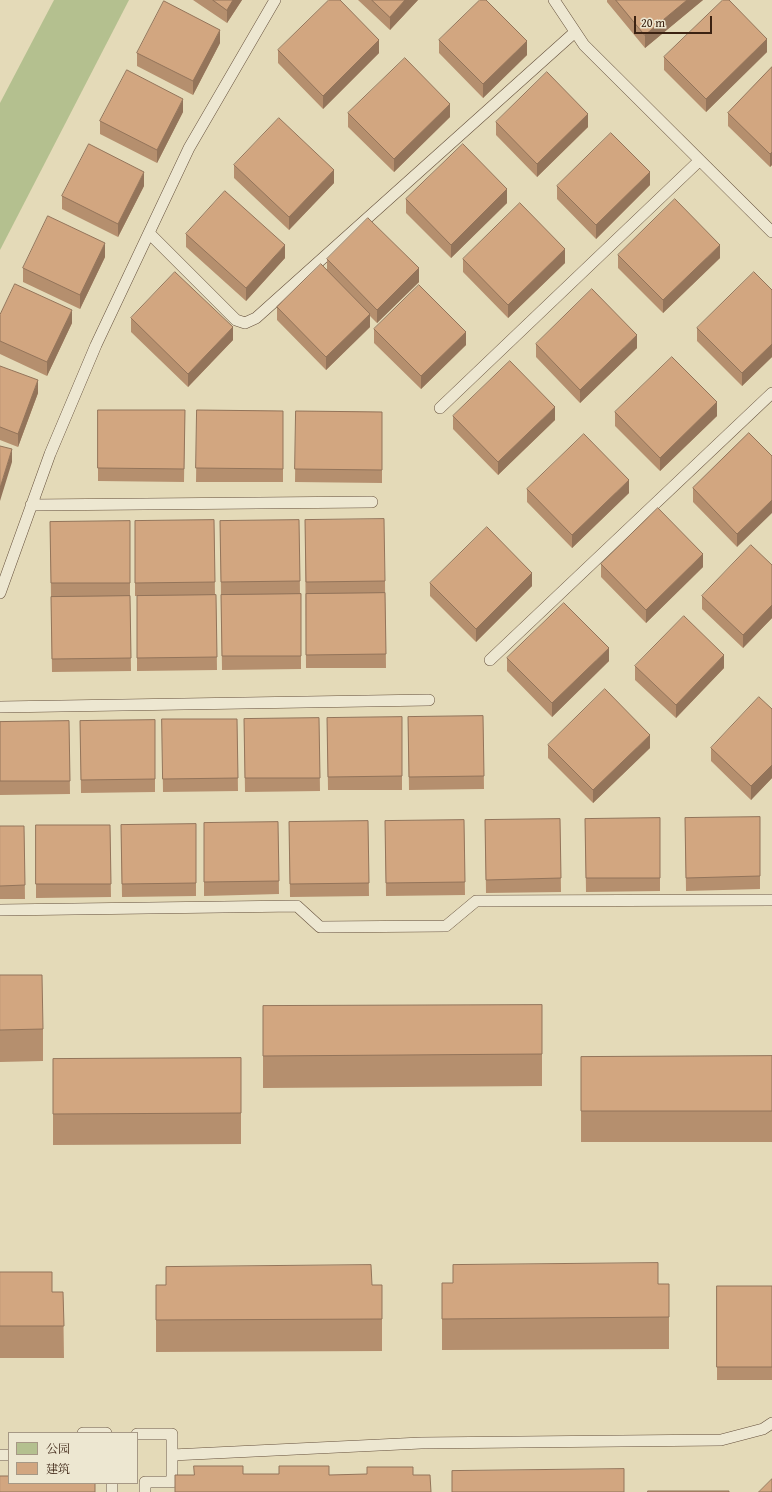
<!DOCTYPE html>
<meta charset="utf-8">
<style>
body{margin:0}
#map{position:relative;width:772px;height:1492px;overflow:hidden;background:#e4dab8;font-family:"Gentium Book Plus","Noto Serif SC",serif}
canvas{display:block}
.legend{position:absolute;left:8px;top:1432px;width:130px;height:52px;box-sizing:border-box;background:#ede7d1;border:1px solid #a69885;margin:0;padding:5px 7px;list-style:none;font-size:12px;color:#3b2212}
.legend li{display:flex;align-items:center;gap:8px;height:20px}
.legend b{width:20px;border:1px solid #a69885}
.scale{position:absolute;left:634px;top:16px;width:78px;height:18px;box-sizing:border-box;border:2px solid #3b2212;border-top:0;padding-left:5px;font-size:12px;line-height:14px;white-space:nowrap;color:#3b2212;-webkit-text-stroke:3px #ede7d1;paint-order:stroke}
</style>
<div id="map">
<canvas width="772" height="1492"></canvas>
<ul class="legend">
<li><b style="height:11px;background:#b4c08f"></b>公园</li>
<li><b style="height:11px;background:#d2a680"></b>建筑</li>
</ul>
<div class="scale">20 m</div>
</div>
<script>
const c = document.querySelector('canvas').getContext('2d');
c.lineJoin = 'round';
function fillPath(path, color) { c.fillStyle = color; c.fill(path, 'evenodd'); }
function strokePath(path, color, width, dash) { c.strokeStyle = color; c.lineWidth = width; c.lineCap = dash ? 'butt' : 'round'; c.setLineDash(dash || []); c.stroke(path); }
const green = new Path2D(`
 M54,0H129L0,250V103Z`);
const lane = new Path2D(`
 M554,0L584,45L772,232
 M149,233L236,320L245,323L256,318L575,32
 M440,408L699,161
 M31,505L372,502
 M0,593L50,454L96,345L189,148L275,0
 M490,660L772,393
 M0,707L429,700
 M0,910L297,906L320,927L446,926L476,901L772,900
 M83,1433H106
 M137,1434H172V1482H145V1492
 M0,1455H9
 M172,1455L421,1443L721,1440L763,1429L772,1423
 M112,1483V1492`);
const wall = new Path2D(`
 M193,0H242L227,23Z
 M358,0H418L390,30Z
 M607,0H703L645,48L607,2Z
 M439,40L527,55L483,98L439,53Z
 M220,43L193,95L137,66V53Z
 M278,50L379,53L323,109L278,63Z
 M767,52L706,112L664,70V57Z
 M772,67V165L770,167L728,126V113Z
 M183,112L157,163L100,134V121Z
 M348,113L450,117L394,172L348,127Z
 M496,122L588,127L537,177L496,135Z
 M234,165L334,183L289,230L234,178Z
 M650,185L596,239L557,199V186Z
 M144,186L118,237L62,209V196Z
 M406,199L507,203L451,258L406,213Z
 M186,234L285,258L246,301L186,247Z
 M618,255L720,258L663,313L618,268Z
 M105,257L80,309L23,282V268Z
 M327,259L419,282L377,323L370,316V327L326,370L277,320V307L327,269Z
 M463,259L565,263L508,318L463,272Z
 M772,290V357L742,386L697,341V328Z
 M0,315L72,323L47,376L0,354Z
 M131,318L233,340L188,387L131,332Z
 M374,329L466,345L421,389L374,343Z
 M536,344L637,348L580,403L536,357Z
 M0,366L38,393L18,447L0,440Z
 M98,410H185L184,482L98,481Z
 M197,410L283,411V482H196Z
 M296,411L382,412V483L295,482Z
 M615,412L717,416L660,471L615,426Z
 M453,416L555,420L498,475L453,429Z
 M749,433L737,547L693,502V488Z
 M527,489L629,493L572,548L527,502Z
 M214,520L215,595H216L217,670L137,671V596H135V521Z
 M299,520L300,594H301V669L222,670L220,521Z
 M305,520L385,581L386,668H306Z
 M130,521V596L51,597L50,522Z
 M601,564L703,567L646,623L601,577Z
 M772,565V618L743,648L702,609V596Z
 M430,583L532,586L476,642L430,596Z
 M130,596L131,671L52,672L51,597Z
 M507,658L609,661L552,717L507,671Z
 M635,666L724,668L676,718L635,680Z
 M772,709V778L751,800L711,761V748Z
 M483,716L484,789L409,790L408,717Z
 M402,717V790H328L327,718Z
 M319,718L320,791L245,792L244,719Z
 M162,719H237L238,791L163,792Z
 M155,720V792L81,793L80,721Z
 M69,721L70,794L0,795V722Z
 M548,745L650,748L593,803L548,758Z
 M760,817V889L686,891L685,818Z
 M660,818V891L586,892L585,819Z
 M560,819L561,892L486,893L485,820Z
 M464,820L465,895L386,896L385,821Z
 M368,821L369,896L290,897L289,822Z
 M278,822L279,894L204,896V823Z
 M196,824V896L122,897L121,825Z
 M36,825H110L111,897L36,898Z
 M0,826H24L25,899H0Z
 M0,975L43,1029V1061L0,1062Z
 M542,1005V1086L263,1088V1006Z
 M772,1056V1142H581V1057Z
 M241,1058V1144L53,1145V1059Z
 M0,1272L52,1292H63L64,1358H0Z
 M442,1283L669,1284V1349L442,1350Z
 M156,1285H382V1351L156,1352Z
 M717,1286H772V1380H717Z`);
const shadedWall = new Path2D(`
 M233,0H242L227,23V10Z
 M405,0H418L390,30V17Z
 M687,0H703L645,48V35Z
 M220,30V43L193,95V81Z
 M767,39V52L706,112V99Z
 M379,40V53L323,109V96Z
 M527,41V55L483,98V84Z
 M183,99V112L157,163V150Z
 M450,104V117L394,172V159Z
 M588,114V127L537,177V164Z
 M772,152V165L770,167V154Z
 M334,170V183L289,230V217Z
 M144,172V186L118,237V224Z
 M650,172V185L596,239V225Z
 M507,189V203L451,258V245Z
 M105,243V257L80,309V295Z
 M285,245V258L246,301V288Z
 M720,245V258L663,313V300Z
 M565,249V263L508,318V305Z
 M419,268V282L377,323V310Z
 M72,310V323L47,376V362Z
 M370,314V327L326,370V357Z
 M233,327V340L188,387V374Z
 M466,332V345L421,389V376Z
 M637,335V348L580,403V390Z
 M772,344V357L742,386V373Z
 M38,380V393L18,447V434Z
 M717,402V416L660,471V458Z
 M555,407V420L498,475V462Z
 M12,449V462L0,501V488Z
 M629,480V493L572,548V535Z
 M772,500V513L737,547V534Z
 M703,554V567L646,623V610Z
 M532,573V586L476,642V629Z
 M772,605V618L743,648V635Z
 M609,648V661L552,717V703Z
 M724,655V668L676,718V705Z
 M650,735V748L593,803V790Z
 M772,765V778L751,800V786Z`);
const building = new Path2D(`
 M213,0H233L227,10Z
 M329,0H340L379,40L323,96L278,50Z
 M372,0H405L390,17Z
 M480,0H486L527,41L483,84L439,40Z
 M616,0H687L645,35Z
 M723,0H729L767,39L706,99L664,57Z
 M164,1L220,30L193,81L137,53Z
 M405,58L450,104L394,159L348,113Z
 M772,67V152L770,154L728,113Z
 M127,70L183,99L157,150L100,121Z
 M547,72L588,114L537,164L496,122Z
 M279,118L334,170L289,217L234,165Z
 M611,133L650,172L596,225L557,186Z
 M89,144L144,172L118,224L62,196Z
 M463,144L507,189L451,245L406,199Z
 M225,191L285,245L246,288L186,234Z
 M675,199L720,245L663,300L618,255Z
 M520,203L565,249L508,305L463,259Z
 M48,216L105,243L80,295L23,268Z
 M368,218L419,268L377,310L327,259Z
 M321,264L370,314L326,357L277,307Z
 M175,272L233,327L188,374L131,318Z
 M754,272L772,290V344L742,373L697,328Z
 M15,284L72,310L47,362L0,341V315Z
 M419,285L466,332L421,376L374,329Z
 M592,289L637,335L580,390L536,344Z
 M672,357L717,402L660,458L615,412Z
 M510,361L555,407L498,462L453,416Z
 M0,366L38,380L18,434L0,427Z
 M98,410H185L184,469L98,468Z
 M197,410L283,411V469L196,468Z
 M296,411L382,412V470L295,469Z
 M749,433L772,456V500L737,534L693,488Z
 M584,434L629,480L572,535L527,489Z
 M0,446L12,449L0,488Z
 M658,508L703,554L646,610L601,564Z
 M384,519L385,581L306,582L305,520Z
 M214,520L215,582L135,583V521Z
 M299,520L300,581L221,582L220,521Z
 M130,521V583H51L50,522Z
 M487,527L532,573L476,629L430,583Z
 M751,545L772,565V605L743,635L702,596Z
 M385,593L386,654L306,655V594Z
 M301,594V656H222L221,595Z
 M216,595L217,657L137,658V596Z
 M130,596L131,658L52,659L51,597Z
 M564,603L609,648L552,703L507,658Z
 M684,616L724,655L676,705L635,666Z
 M605,689L650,735L593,790L548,745Z
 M759,697L772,709V765L751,786L711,748Z
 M483,716L484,776L409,777L408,717Z
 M402,717V776L328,777L327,718Z
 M319,718L320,778H245L244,719Z
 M162,719H237L238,778L163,779Z
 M155,720V779L81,780L80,721Z
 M69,721L70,781H0V722Z
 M760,817V876L686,878L685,818Z
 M660,818V878H586L585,819Z
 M560,819L561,878L486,880L485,820Z
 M464,820L465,882L386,883L385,821Z
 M368,821L369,883L290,884L289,822Z
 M278,822L279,881L204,882V823Z
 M196,824V883L122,884L121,825Z
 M36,825H110L111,884H36Z
 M0,826H24L25,885L0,886Z
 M0,975H42L43,1029L0,1030Z
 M542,1005V1054L263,1056V1006Z
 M772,1056V1111H581V1057Z
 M241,1058V1113L53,1114V1059Z
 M658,1263V1284H669V1317L442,1319V1283H453V1265Z
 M371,1265L372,1285H382V1319L156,1320V1285H166V1267Z
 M0,1272H52V1292H63L64,1326H0Z
 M717,1286H772V1367H717Z
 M194,1466H243V1474H279V1466H329V1475L367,1474V1467H413V1475H430L431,1492H175V1475H194Z
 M624,1469V1492H452V1471Z
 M0,1476H9V1483H95V1492H0Z
 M772,1479V1492H759Z
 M648,1491H729V1492H648Z`);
fillPath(green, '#b4c08f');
strokePath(lane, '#65503c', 12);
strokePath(lane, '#ede7d1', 11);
fillPath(wall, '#b58f6e');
fillPath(shadedWall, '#93745a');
fillPath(building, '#d2a680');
strokePath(building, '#93745a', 1);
</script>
